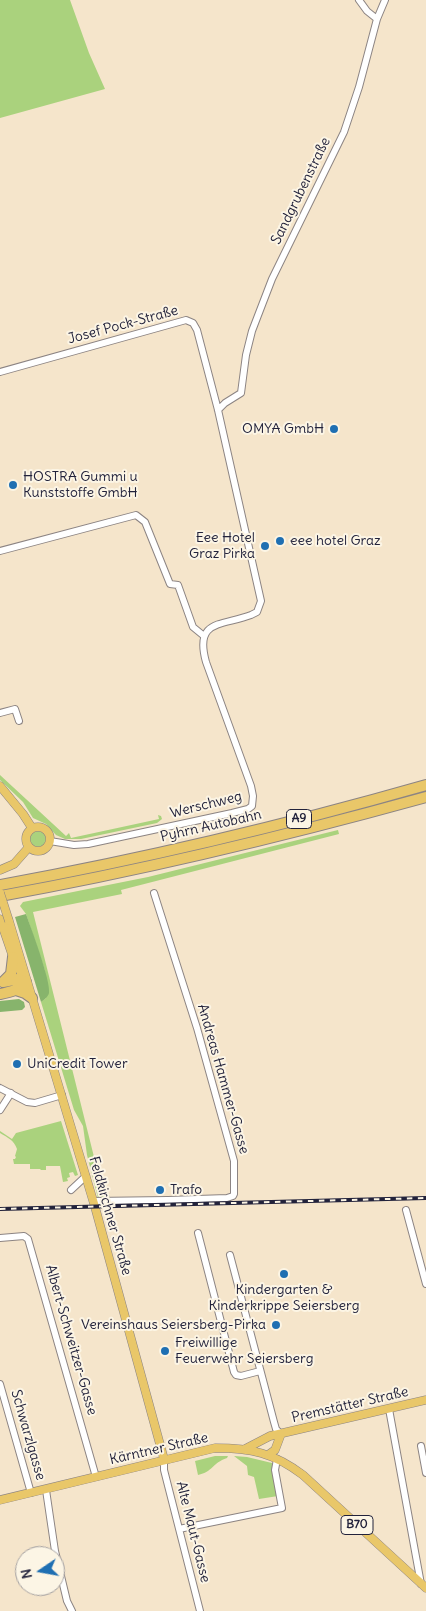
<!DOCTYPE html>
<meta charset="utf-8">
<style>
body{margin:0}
#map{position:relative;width:426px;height:1611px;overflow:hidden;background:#f5e5cb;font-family:Delius,sans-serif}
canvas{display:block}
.north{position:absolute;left:15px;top:1546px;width:50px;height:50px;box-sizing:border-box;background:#fcf5e5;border:1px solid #a5a1a1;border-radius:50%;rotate:258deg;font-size:14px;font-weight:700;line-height:20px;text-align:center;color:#22223b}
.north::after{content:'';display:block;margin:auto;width:18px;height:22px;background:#1f6fb2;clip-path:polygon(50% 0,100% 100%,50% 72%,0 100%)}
</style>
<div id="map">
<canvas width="426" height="1611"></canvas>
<div class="north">N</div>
</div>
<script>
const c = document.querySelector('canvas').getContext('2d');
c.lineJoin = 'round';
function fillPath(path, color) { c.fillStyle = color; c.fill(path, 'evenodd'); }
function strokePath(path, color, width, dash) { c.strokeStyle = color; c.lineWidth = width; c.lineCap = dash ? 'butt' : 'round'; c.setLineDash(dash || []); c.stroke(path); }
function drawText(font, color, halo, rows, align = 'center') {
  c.font = font + ' Delius,sans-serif'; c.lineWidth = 4; c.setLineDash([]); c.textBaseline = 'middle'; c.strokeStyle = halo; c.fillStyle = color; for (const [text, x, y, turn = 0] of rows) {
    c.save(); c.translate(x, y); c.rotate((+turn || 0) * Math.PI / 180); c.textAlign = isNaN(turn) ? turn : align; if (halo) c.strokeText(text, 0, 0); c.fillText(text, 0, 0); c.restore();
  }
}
const green = new Path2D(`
 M0,0H70L89,53L105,89L0,118Z
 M0,775L66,836L69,833L71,838L159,819L158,815L161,816L162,819L157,823L81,839H65L56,835L46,824L33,818L23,802L0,780Z
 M338,830L339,834L121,890L122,894L33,912L100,1181L106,1193L110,1196L106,1198H98L87,1155L83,1126L74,1110L41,1002L46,998L45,971L26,914L20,906L23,902L148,877Z
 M29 839a9 9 0 1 1 18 0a9 9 0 1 1-18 0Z
 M61,1121L78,1175L75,1176L73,1172L69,1173L70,1177L67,1178L68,1181L63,1182L60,1166H46V1170H41L40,1169H30V1164H14L13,1159H15L16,1157L15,1156L17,1149C14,1140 8,1138 0,1133V1131L12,1139L16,1133Z
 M215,1456H228L227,1458C212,1463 213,1472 198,1475L195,1461Z
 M234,1456L247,1457L272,1463L278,1496L259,1499L254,1477L248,1475L247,1466Z`);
const forest = new Path2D(`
 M26,914C31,928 51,981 49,993C48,997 44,1000 41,1002L15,917Z
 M19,999L24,1002L25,1007L22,1010L0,1012V1001Z`);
const minor = new Path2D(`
 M359,0L367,11L377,19
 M0,372L186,320L193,323L197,330L218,410L261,601L257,612L251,615C222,626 194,619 206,662L251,786L253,796L252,806L248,809L232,813L88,844L74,845L50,841
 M218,410L225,403L241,393L246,355L252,331L272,279L344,132L359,87L377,19L385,0
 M0,551L136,515L145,522L170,584L178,585L193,627L204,636
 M0,713L15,709L19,721
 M0,1088L27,1102L35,1103L62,1095
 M0,1110L11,1093
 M71,1190L86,1176
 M93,1201L168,1200L227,1198L233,1196L234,1194V1161L197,1028L154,893
 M406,1210L426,1284
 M198,1233L234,1372L236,1375L241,1376L260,1371
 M0,1238L24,1236L28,1239L96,1477
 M230,1255L274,1422L276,1429L281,1434
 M0,1384L31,1493
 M389,1409L421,1584
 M421,1446L426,1473
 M164,1459V1470L200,1611
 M46,1490L55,1551L67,1601L72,1611
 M179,1529L282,1508L275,1470L277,1459`);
const major = new Path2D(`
 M0,786L23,814L32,828
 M26 839a12 12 0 1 1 24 0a12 12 0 1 1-24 0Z
 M0,870L14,864L29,847
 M0,919L13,957L23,977
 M9,921L95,1207L164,1459
 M245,1449L270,1436L426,1400
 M268,1455L275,1450L281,1434
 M0,1500L215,1448C251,1448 274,1453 303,1475L426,1588`);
const highway = new Path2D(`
 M0,885C143,859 286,825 426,785
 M0,896C144,870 285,836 426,797
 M3,982L11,974L13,957
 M16,990L25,993L32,998
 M0,994C10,992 20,990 26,982L18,979L3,982`);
const rail = new Path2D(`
 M0,1209L426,1198`);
const majorBridge = new Path2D(`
 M0,893L9,921`);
const markers = [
 [334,429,5,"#1f6fb2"],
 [13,485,5,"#1f6fb2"],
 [280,541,5,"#1f6fb2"],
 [265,546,5,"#1f6fb2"],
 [17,1064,5,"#1f6fb2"],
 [160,1190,5,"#1f6fb2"],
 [284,1274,5,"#1f6fb2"],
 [276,1325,5,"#1f6fb2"],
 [165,1351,5,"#1f6fb2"]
];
const shields = [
 [299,819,25],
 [357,1525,32]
];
const shieldNames = [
 ["A9",299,819],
 ["B70",357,1525]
];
const streetNames = [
 ["Sandgrubenstraße",301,191,-64],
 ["Josef Pock-Straße",123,325,-15],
 ["Werschweg",206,805,-14],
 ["Pyhrn Autobahn",211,826,-13],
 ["Andreas Hammer-Gasse",223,1079,74],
 ["Feldkirchner Straße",110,1216,74],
 ["Albert-Schweitzer-Gasse",71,1340,74],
 ["Premstätter Straße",350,1405,-13],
 ["Schwarzlgasse",28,1435,74],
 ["Kärntner Straße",159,1449,-13],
 ["Alte Maut-Gasse",193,1532,76]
];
const poiNames = [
 ["OMYA GmbH",324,429,"right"],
 ["HOSTRA Gummi u",23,477],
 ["Kunststoffe GmbH",23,493],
 ["Eee Hotel",255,538,"right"],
 ["Graz Pirka",255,554,"right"],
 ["eee hotel Graz",290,541],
 ["UniCredit Tower",27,1064],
 ["Trafo",170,1190],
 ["Kindergarten &",284,1290,"center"],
 ["Kinderkrippe Seiersberg",284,1306,"center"],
 ["Vereinshaus Seiersberg-Pirka",266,1325,"right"],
 ["Freiwillige",175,1343],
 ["Feuerwehr Seiersberg",175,1359]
];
fillPath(green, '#aad27d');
fillPath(forest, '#87b46c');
strokePath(minor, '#8c8483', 8);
strokePath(major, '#8c8483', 9);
strokePath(highway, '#8c8483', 12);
strokePath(minor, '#fff', 6);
strokePath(major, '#e9c769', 8);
strokePath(highway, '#e9c769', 10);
strokePath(rail, '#22223b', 4);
strokePath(rail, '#fcf5e5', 2, [5.5]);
strokePath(majorBridge, '#8c8483', 9, []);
strokePath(majorBridge, '#e9c769', 8);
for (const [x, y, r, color] of markers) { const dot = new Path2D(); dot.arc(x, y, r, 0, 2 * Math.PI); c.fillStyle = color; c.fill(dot); strokePath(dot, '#fcf5e5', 2); }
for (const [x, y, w] of shields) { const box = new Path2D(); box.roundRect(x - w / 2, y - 9.5, w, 19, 4); c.fillStyle = '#fcf5e5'; c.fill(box); strokePath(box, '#22223b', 1); }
drawText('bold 12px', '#22223b', null, shieldNames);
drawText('14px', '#22223b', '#fcf5e5', streetNames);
drawText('14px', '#22223b', '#fcf5e5', poiNames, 'left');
</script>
